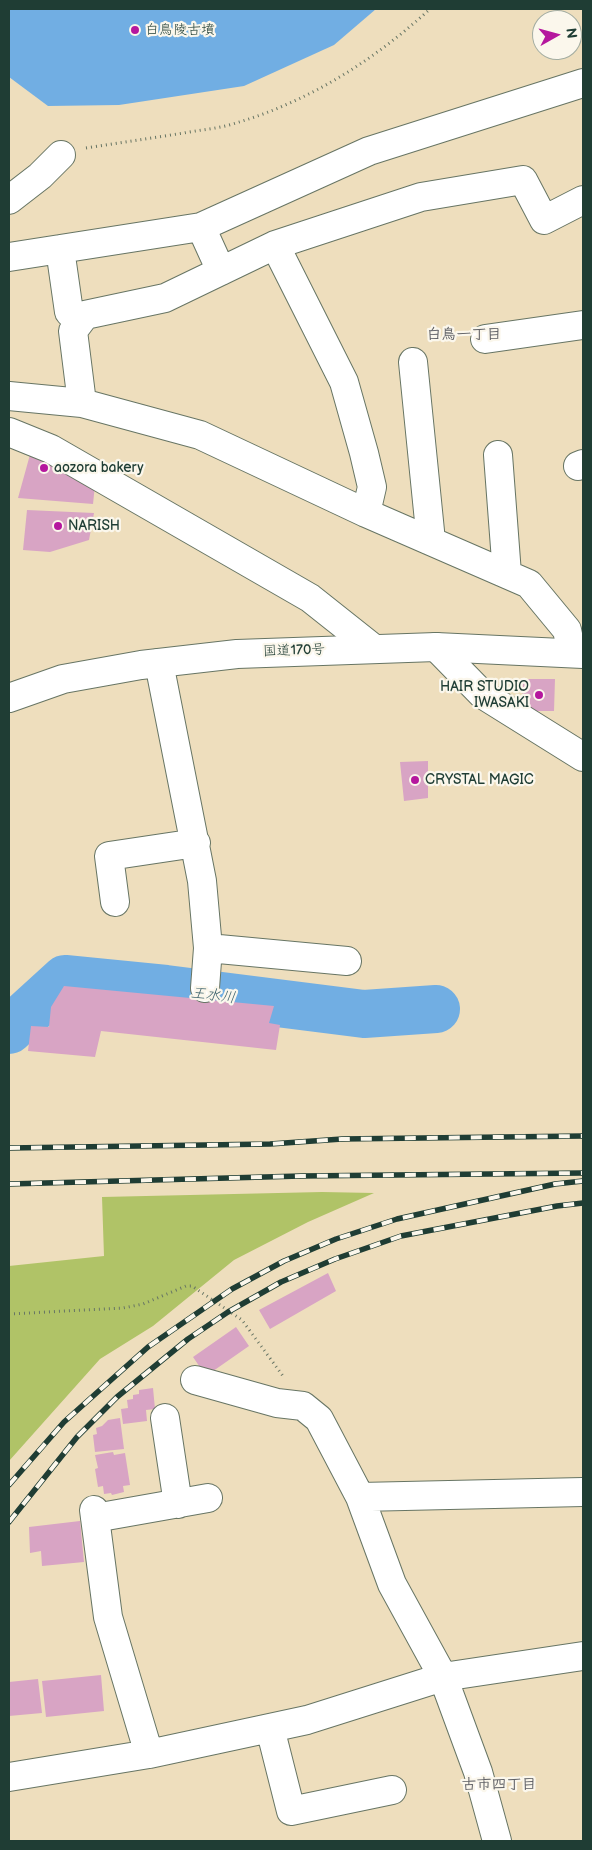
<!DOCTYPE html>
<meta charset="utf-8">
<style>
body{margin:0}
#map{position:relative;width:592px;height:1850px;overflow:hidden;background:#eedebd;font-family:"Balsamiq Sans",sans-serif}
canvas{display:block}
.frame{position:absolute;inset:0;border:10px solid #1f3d34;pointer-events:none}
.north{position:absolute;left:532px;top:10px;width:50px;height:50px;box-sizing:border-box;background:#fbf7ec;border:1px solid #a3ada2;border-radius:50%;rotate:83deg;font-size:14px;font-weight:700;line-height:20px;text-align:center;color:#1f3d34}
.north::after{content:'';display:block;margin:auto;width:18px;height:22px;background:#b5179e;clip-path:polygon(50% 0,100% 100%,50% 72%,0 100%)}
</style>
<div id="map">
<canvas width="592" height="1850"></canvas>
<div class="frame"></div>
<div class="north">N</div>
</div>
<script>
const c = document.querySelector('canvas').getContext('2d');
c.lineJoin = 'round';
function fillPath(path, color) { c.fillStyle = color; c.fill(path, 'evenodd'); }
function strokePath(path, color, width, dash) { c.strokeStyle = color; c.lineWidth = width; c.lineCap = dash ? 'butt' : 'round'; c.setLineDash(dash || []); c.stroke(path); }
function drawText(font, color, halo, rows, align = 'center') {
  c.font = font + ' "Balsamiq Sans","Klee One",sans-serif'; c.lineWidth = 4.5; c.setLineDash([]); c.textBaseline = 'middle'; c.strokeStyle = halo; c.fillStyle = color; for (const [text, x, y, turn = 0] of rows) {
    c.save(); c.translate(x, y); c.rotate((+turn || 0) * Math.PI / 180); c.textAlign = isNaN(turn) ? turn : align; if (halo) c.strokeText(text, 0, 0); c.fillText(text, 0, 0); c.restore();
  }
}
const green = new Path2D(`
 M322,1192L374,1193L308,1222L234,1260L153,1326L100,1359L9,1461V1266L104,1256L102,1197Z`);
const water = new Path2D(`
 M9,9H376L334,45L244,86L119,105L48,106L9,77Z`);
const river = new Path2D(`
 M9,1030L65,979L166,989L364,1014L436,1009`);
const building = new Path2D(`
 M31,451L95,485L93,504L18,498Z
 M27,510L94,513L89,540L50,552L23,550Z
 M523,679H555L554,711H522Z
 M428,761V798L404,801L400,762Z
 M64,986L274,1006L269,1023L280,1025L276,1050L101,1031L95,1057L28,1051L31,1026L49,1027L51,1007Z
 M328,1273L336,1291L270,1329L259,1310Z
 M236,1327L249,1346L206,1376L193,1357Z
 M153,1388L155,1409L146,1410L147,1421L123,1424L121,1409L128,1408L127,1400L133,1399V1395L139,1394V1390Z
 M120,1418L124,1449L95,1452L93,1435L97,1434L96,1428L102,1426L108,1420Z
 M113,1452L114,1455L125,1453L130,1485L123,1486L124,1492L112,1495L111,1493L104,1494L103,1486L98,1487L95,1469L98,1468L95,1455Z
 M80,1521L84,1562L42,1566L41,1551L30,1553L29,1527Z
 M101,1675L104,1711L46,1717L42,1681Z
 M38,1679L42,1713L9,1716V1682Z`);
const path = new Path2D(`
 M86,148C119,143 151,138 184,133C199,130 214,129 229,125C305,104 372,62 430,9
 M9,1314L123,1308L143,1304L186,1286H192L242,1320L283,1376`);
const minor = new Path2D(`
 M9,200L40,176L61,155
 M201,227L221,271
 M275,245L344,382L364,453L372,487L366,513
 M60,249L69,312L79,322
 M9,257L201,227L369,151L583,83
 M485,339L583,325
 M413,362L431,541
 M9,396L82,403L200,435L366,513L529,584L567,630L572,653
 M82,403L73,331L85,315L165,298L275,245L421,197L523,180L544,220L583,200
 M9,432L51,449L310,598L373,648
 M498,455L507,574
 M578,466L583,464
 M436,647L482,694L583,757
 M159,663L202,881L208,948L205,988
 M115,902L109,856L196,843
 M208,948L347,961
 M195,1380L277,1403L303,1406L319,1419L360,1497L392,1584L443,1677L478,1772L497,1841
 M165,1418L178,1504
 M360,1497L583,1492
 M94,1510L108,1617L149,1754
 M95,1518L208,1498
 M270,1728L291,1811L392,1790
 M9,1777L149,1754L307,1720L443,1677L583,1656`);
const highway = new Path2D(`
 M9,698L63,679L141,665L237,654L436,647L583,654`);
const rail = new Path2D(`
 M9,1148L270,1144L342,1139L583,1136
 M9,1184L301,1176L583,1173
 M9,1485L64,1422L148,1347L232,1289L284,1261L336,1239L397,1219L555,1184L583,1181
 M9,1522L77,1437L117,1397L188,1339L228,1312L281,1282L335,1259L401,1236L557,1206L583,1203`);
const markers = [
 [135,30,5,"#b5179e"],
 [44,468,5,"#b5179e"],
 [58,526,5,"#b5179e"],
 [539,695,5,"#b5179e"],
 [415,780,5,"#b5179e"]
];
const poiNames = [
 ["白鳥陵古墳",145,30],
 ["aozora bakery",54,468],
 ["NARISH",68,526],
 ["HAIR STUDIO",529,687,"right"],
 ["IWASAKI",529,703,"right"],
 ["CRYSTAL MAGIC",425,780]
];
const streetNames = [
 ["国道170号",294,651,-2]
];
const neighbourhoodNames = [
 ["白鳥一丁目",464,335],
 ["古市四丁目",499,1785]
];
const waterNames = [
 ["王水川",213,996,7]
];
fillPath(green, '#b0c367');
fillPath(water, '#71aee3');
strokePath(river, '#71aee3', 48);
fillPath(building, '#d8a4c4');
strokePath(minor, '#677564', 30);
strokePath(highway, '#677564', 30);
strokePath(path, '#677564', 3, [1, 4]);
strokePath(minor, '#fff', 28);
strokePath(highway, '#fff', 28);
strokePath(rail, '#1f3d34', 5.5);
strokePath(rail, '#fbf7ec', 4, [11]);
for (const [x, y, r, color] of markers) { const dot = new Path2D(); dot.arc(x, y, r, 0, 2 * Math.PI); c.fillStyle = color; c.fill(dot); strokePath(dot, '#fbf7ec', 2); }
drawText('14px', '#1f3d34', '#fbf7ec', poiNames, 'left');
drawText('14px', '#1f3d34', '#fbf7ec', streetNames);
drawText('bold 15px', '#606166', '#fbf7ec', neighbourhoodNames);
drawText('italic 15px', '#385f69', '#fbf7ec', waterNames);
</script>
